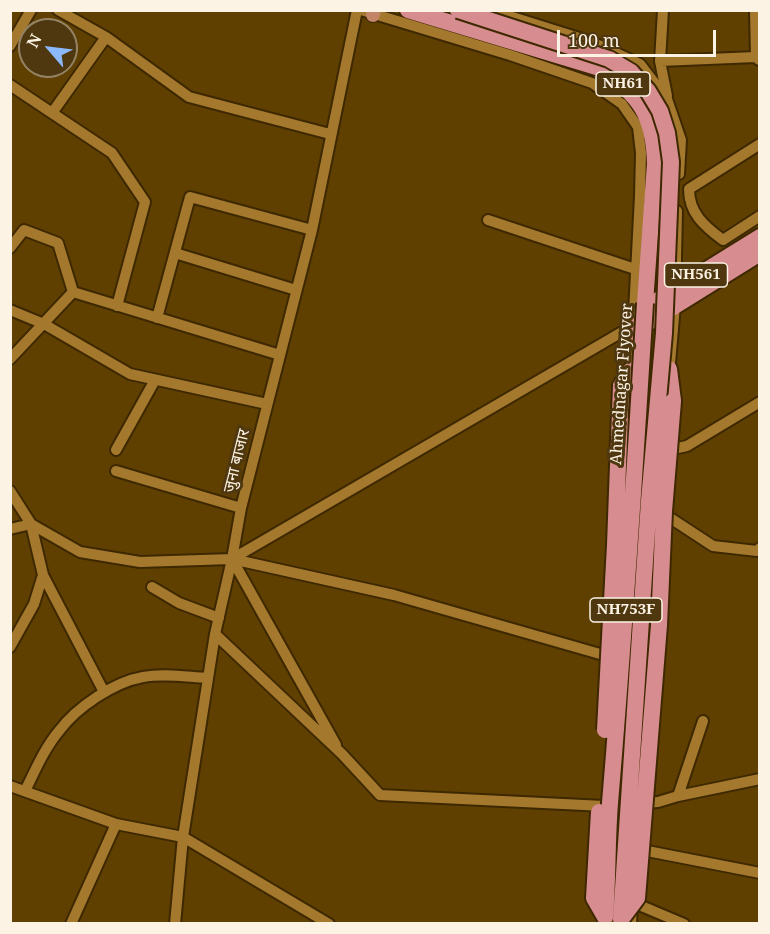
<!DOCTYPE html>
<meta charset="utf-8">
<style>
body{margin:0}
#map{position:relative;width:770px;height:934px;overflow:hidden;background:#604000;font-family:"Noto Serif",serif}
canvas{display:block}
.frame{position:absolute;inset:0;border:12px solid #fcf3e5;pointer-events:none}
.north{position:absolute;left:18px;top:18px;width:60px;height:60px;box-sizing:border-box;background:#4f3810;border:2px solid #948365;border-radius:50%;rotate:298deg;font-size:16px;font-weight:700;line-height:24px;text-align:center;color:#fcf3e5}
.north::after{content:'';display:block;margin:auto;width:21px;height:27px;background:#8bb9fc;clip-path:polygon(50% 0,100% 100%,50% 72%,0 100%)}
.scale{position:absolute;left:557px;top:30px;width:159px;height:27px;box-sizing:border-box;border:3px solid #fcf3e5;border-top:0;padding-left:8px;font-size:18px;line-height:21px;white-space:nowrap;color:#fcf3e5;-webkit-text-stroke:4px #4f3810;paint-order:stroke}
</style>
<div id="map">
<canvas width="770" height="934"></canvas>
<div class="frame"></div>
<div class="north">N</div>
<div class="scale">100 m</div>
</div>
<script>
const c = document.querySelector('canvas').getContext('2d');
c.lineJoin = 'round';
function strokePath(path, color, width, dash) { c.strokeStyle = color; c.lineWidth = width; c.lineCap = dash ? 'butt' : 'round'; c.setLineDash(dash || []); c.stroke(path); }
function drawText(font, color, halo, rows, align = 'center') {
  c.font = font + ' "Noto Serif","Noto Sans Devanagari",serif'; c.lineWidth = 6; c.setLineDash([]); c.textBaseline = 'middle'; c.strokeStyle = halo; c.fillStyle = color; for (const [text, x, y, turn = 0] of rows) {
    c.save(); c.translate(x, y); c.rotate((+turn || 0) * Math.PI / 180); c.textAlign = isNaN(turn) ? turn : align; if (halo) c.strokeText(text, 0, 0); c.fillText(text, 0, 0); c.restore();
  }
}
const minor = new Path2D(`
 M58,10L106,37L189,97L330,134
 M361,10L510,55L592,83L622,104L638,127L641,153L640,196L625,486
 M490,10L592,42L640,64L667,99L681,140L679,174
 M663,10L660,61L667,96
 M755,10L756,57L759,60
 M10,46L31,10
 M660,61L756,57L760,55
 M10,85L112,153L145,202L117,306
 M52,113L106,37
 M760,144L689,189C689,213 704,226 723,240L760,216
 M488,220L635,269
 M10,248L24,230L58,243L73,292
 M175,253L296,290
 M10,310L44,324L130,374L267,404
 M157,318L190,197L312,230
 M10,359L73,292L280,355
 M669,375L675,305L677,211
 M116,450L155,380
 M664,451L687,446L760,402
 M116,471L241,508
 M10,491L31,524L43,575L34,604L10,647
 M661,512L713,546L757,551L760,548
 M10,529L31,524L80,552L140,562L232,559L336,745
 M43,575L104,692
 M152,587L179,603L219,618
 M215,634L342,754L380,795L604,806L658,802L678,796L760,779
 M614,658L394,595L232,559L622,332H633
 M10,786L116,824L183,837L329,924
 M25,791C35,771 44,749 59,731C77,707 114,682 143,677C164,673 187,677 208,678
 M678,796L703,721
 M637,849L760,873
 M632,902L684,924
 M71,924L116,824
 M175,924L183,837L215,634L232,559L241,508L312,230L357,10
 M631,924L632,905`);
const major = new Path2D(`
 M373,15L374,10`);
const highway = new Path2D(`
 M408,10L600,68C640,96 654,115 655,164L645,303
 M634,315L760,237
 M633,332L760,253
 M669,369L673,401
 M621,386L631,370`);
const highwayBridge = new Path2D(`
 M458,10L609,59L631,72L648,91L660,111L667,133L671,162L664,333L649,501L621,919
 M605,730L615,545L621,386
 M599,812L594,898L605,917
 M605,917C608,879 607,841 610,803C624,636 635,470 645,303
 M622,918L637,898L659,625L664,511L673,401`);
const shields = [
 [623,84,54],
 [696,275,63],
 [626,610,72]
];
const shieldNames = [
 ["NH61",623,84],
 ["NH561",696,275],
 ["NH753F",626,610]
];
const streetNames = [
 ["Ahmednagar Flyover",622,384,-86],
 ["जुना बाजार",237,461,-76]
];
strokePath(minor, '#3e2800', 14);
strokePath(major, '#3e2800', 16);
strokePath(highway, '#3e2800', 20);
strokePath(minor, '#a4792e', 10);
strokePath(major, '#c38568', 14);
strokePath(highway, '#d78d8f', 16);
strokePath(highwayBridge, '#3e2800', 20, []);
strokePath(highwayBridge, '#d78d8f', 16);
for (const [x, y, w] of shields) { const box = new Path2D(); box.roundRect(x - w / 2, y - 12, w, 24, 4.5); c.fillStyle = '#4f3810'; c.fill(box); strokePath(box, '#fcf3e5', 1.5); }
drawText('bold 15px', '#fcf3e5', null, shieldNames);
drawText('16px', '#fcf3e5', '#4f3810', streetNames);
</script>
